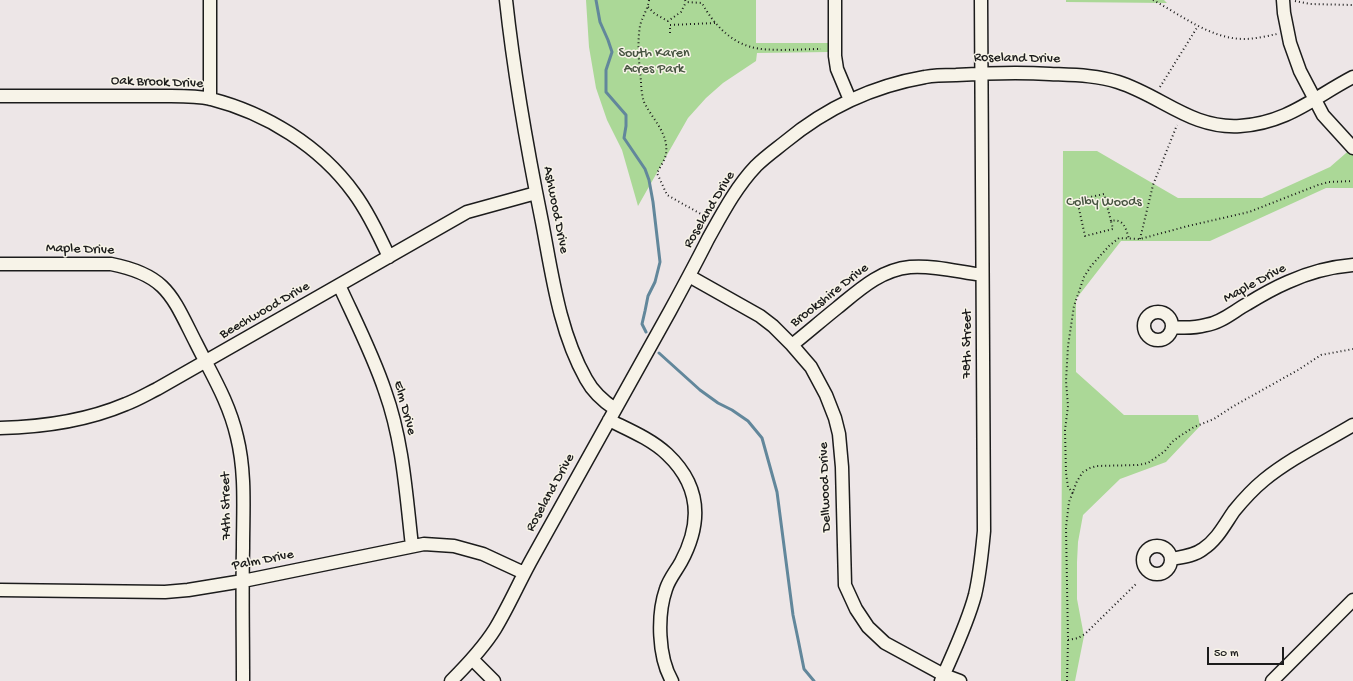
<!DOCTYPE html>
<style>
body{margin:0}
#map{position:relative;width:1353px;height:681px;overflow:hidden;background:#ede6e7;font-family:"Gochi Hand",sans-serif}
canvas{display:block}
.scale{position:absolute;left:1207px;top:647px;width:77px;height:18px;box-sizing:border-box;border:2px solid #1c1c1c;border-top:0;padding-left:5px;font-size:12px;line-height:14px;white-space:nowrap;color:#1c1c1c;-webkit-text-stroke:3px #f7f3e8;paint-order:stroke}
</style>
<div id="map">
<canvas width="1353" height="681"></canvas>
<div class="scale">50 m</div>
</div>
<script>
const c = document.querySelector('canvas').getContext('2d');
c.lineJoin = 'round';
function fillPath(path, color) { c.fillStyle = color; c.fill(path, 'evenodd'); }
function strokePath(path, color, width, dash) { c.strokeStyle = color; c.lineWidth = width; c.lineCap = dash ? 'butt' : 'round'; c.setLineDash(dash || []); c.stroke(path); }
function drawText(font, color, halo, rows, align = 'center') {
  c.font = font + ' "Gochi Hand",sans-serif'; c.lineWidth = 3; c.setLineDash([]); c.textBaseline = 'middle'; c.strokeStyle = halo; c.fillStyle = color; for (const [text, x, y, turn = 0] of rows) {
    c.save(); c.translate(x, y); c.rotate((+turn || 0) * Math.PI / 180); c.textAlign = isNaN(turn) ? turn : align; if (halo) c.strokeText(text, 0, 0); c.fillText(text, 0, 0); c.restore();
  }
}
const green = new Path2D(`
 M586,0H756V43H829V52L757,53L756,61L723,83L706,98L688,118L638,206L622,150L607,120L596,88L589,47Z
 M1066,0H1164L1167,3L1066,2Z
 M1353,147V188H1326L1210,241H1121L1076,299V372L1124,415H1198L1200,426L1166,462L1120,479L1083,515L1078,542L1077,562V599L1084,636L1075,681H1061L1063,151H1097L1178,198H1262L1330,167Z`);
const stream = new Path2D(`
 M596,0L600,22L608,40L612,52L606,70V92L626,115V126L624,138L645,169L649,180L653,202L660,262L655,282L648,296L645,311L642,324L646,332
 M659,353L700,390L718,403L732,410L748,421L762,438L777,492L793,615L798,639L804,669L814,681`);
const path = new Path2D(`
 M649,0C648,9 642,17 640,26C637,44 639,63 641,81C641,87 642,96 644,102C652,119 669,133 666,154C665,160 660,167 657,173L667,195L708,218
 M685,0L686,2L702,3C712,22 729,41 751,47C768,52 802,49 821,49
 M1153,0C1181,15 1211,39 1244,39C1255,39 1267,36 1277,34
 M1295,1L1310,4L1353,5
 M648,7L655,14L668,21L681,12L686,2
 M670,33V25L715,23
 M1160,87L1198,26
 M1111,221L1104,194L1077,200L1085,236L1113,229L1111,221C1124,218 1126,229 1129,239
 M1140,239L1153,185L1177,125
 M1073,493L1068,487L1066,473L1065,430L1068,406L1066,381L1068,346L1074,306L1084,277L1091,266L1109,246L1119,238L1140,239L1188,226L1249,212L1318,185L1329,182L1353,181
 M1068,640L1078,638L1085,634L1137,583
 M1067,681L1068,640L1066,527L1069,502L1077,481L1083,472L1090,468L1097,466L1138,465L1148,463L1165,451L1172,442L1180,436L1194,427L1214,419L1232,407L1298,370L1321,355L1353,349`);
const minor = new Path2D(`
 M506,0C514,74 527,148 542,222C552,274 559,331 586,379C593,392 603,401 615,409
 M835,0V56L837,69L850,100
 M1283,0L1284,13L1290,43L1300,71L1323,115L1353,148
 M0,96H171C184,96 198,96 211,99C266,113 320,146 354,193C368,212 379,235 389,257
 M210,99V0
 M0,264H111C167,275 172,296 196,343C212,375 229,402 237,437C246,473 243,511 243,548C242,592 243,637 243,681
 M689,276L760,316L773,326L792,345L811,367L826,395L835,418L839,434L842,467L845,585L856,609L868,627L885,643L944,675L960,681
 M339,285C355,320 373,355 385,391C403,441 406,494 412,546
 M1144 326a14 14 0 1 1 28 0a14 14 0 1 1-28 0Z
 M1172,327C1183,328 1195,328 1206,325C1221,323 1234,311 1247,304C1260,296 1274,288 1288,282C1310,272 1329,267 1353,265
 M792,345C807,333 822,320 837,308C859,290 880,270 910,267C934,265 959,272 982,275
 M609,420C629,430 651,439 667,454C701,486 702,523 681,562C676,571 669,579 666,589C657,615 658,657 672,681
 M0,428C43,427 86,421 126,404C137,400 147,394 157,389L467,212L536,193
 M1143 560a14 14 0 1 1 28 0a14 14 0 1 1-28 0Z
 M1171,559C1182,557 1194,556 1203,549C1217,540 1225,524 1234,511C1243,500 1253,489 1264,480C1291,458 1323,443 1353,425
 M0,590L165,592L188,590L243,581L424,544L454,546L483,554L524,573
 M472,659L494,681
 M451,681C467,665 483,648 495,629C509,606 520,580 533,557C579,475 625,393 670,311C683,287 696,263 708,239C722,214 736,187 756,166C765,157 775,150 785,142C826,108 873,86 925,77C935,75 946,75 956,75C988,73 1019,72 1050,74C1073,75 1096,75 1118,82C1162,96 1191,129 1240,126C1287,123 1313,98 1353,77
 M941,681C953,653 967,625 975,595C980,574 982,552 984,531L981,0
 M1272,681L1353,600`);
const parkNames = [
 ["South Karen",654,54],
 ["Acres Park",654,70],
 ["Colby Woods",1104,203]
];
const streetNames = [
 ["Roseland Drive",1017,59,1],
 ["Oak Brook Drive",157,83,2],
 ["Ashwood Drive",555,210,79],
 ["Roseland Drive",710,210,-59],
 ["Maple Drive",80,250,2],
 ["Maple Drive",1255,284,-28],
 ["Brookshire Drive",830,296,-38],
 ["Beechwood Drive",265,311,-30],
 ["78th Street",968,344,-90],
 ["Elm Drive",404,408,75],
 ["Dellwood Drive",826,487,-92],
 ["Roseland Drive",551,493,-61],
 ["74th Street",227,506,-91],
 ["Palm Drive",263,561,-11]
];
fillPath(green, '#abd897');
strokePath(stream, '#62879b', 3);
strokePath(minor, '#1c1c1c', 15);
strokePath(path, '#1c1c1c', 2, [1, 3]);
strokePath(minor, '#f7f3e8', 12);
drawText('14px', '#475441', '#f7f3e8', parkNames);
drawText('14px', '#1c1c1c', '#f7f3e8', streetNames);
</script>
